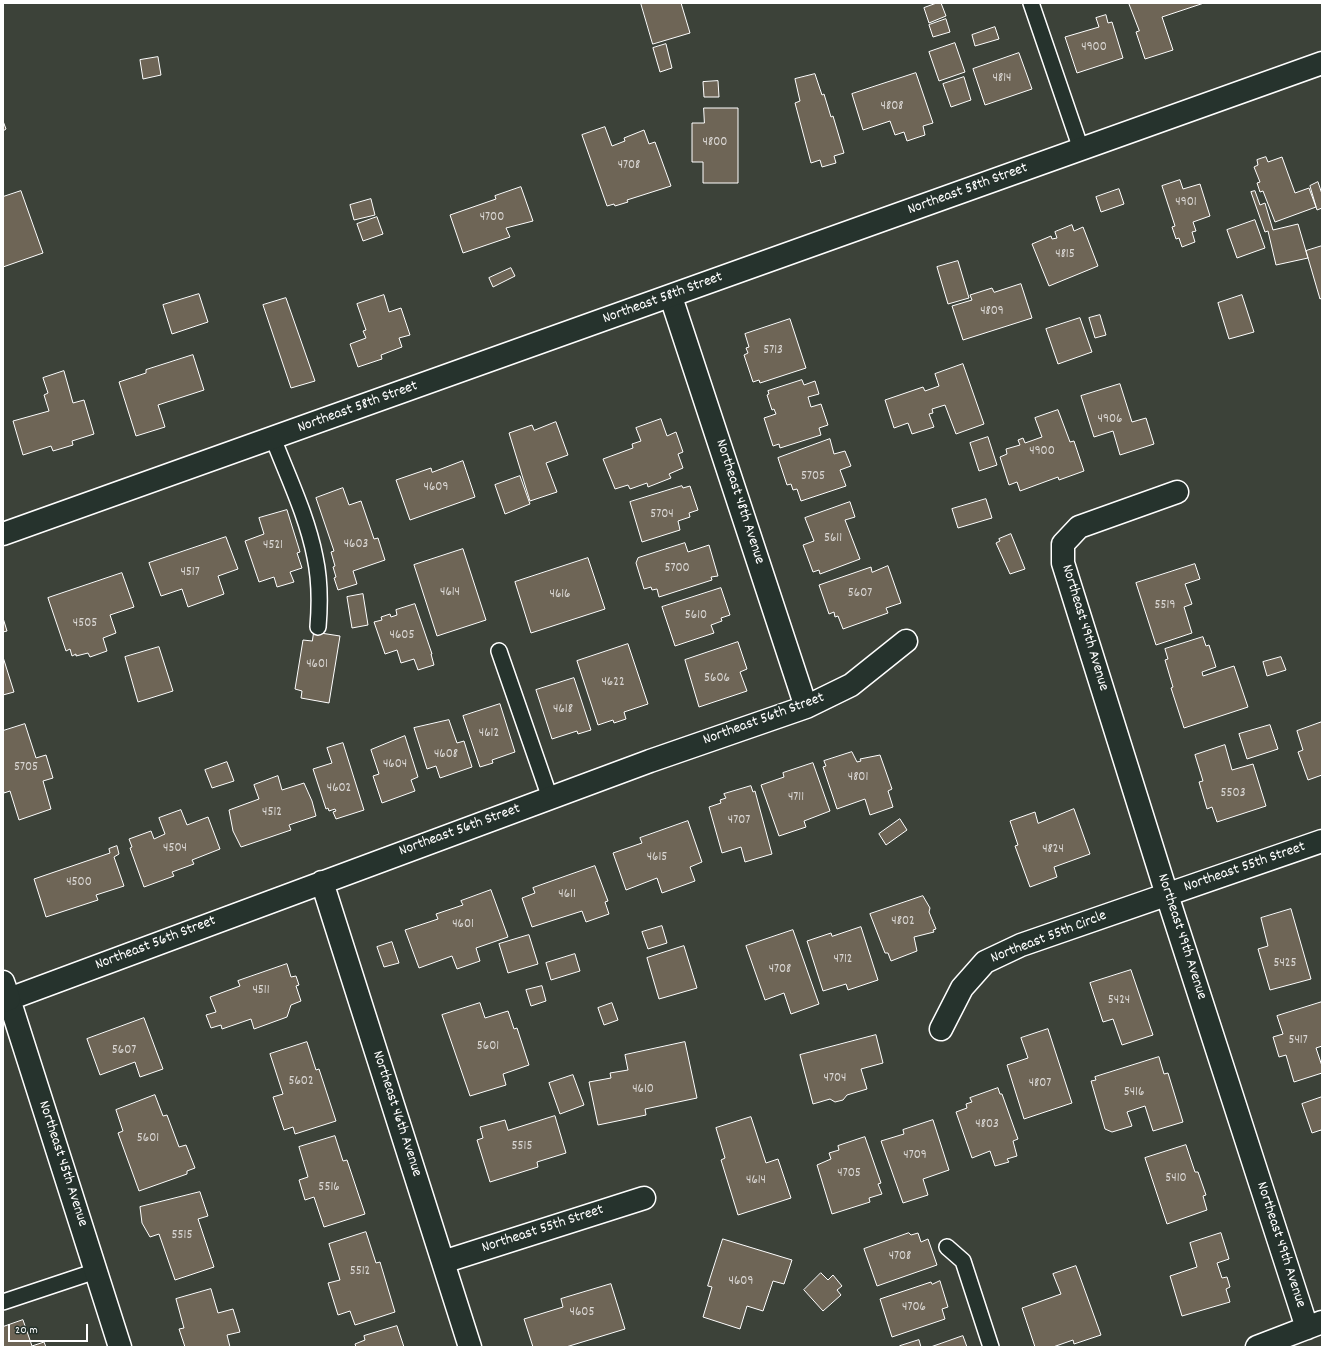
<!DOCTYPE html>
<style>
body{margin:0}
#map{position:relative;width:1325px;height:1350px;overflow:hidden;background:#3c4239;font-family:Dekko,sans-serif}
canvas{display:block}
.frame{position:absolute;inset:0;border:4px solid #fff;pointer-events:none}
.scale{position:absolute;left:8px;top:1324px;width:80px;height:18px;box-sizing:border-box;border:2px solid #fff;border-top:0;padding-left:5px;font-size:12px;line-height:14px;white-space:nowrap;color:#fff;-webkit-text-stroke:3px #26332d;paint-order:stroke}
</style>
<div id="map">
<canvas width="1325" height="1350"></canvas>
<div class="frame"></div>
<div class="scale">20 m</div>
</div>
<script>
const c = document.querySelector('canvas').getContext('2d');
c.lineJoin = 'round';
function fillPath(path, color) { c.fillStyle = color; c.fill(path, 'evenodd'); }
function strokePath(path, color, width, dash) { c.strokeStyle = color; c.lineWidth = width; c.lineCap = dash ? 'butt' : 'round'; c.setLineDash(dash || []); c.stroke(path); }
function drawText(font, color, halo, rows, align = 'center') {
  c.font = font + ' Dekko,sans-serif'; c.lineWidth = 3.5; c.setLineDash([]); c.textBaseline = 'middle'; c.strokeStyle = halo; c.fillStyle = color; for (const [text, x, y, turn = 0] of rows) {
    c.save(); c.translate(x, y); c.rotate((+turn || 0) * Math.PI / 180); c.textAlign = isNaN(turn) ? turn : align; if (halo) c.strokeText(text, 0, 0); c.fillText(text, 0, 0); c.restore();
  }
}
const building = new Path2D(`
 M641,3H681L690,33L653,44Z
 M937,3H941L946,16L929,23L924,8Z
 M1129,3H1204L1162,17L1173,50L1145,59L1136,32L1139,31Z
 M1106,15L1108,23L1112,22L1123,58L1077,73L1065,37L1099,27L1096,18Z
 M946,19L950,32L933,37L929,25Z
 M995,27L999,39L975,46L972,35Z
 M955,43L965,72L939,81L929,52Z
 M666,44L672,68L660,72L653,48Z
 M1019,53L1032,89L985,105L973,69Z
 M158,57L161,75L143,79L140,60Z
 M916,73L933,123L923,126L925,135L907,141L904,132L895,135L890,121L863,130L852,94Z
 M815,74L822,95L824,94L831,117L833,116L844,153L834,156L836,163L822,167L820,160L811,163L795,103L800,101L795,79Z
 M964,77L971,100L951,107L943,84Z
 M718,81L719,97H704L703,82Z
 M704,108H738V183H703V162H692V123H704Z
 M3,121L6,129L3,131Z
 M605,127L612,146L625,141L624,138L644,130L649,144L655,142L671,186L627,200L628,202L615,206L614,204L607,206L582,135Z
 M1266,157L1268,162L1282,157L1295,193L1309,188L1316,207L1275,222L1263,191L1260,192L1257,183L1260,182L1254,167L1258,165L1257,160Z
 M1180,180L1183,189L1200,184L1210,216L1193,222L1196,231L1192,232L1195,242L1182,247L1179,238L1176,239L1172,227L1175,226L1162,186Z
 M1318,182L1322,194V208L1317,210L1310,186Z
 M521,187L533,221L506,228L510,237L463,253L450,215L496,199L495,196Z
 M1119,189L1124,204L1101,212L1096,197Z
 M21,191L43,253L3,267V197Z
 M1255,191L1260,205L1265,203L1273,230L1298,224L1308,258L1276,265L1268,231L1265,232L1251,192Z
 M371,199L375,215L354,220L350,205Z
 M377,217L383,234L363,241L357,224Z
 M1255,220L1265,248L1237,258L1227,230Z
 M1072,225L1074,231L1083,227L1098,266L1049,286L1032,244L1051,236L1052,239L1057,238L1055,232Z
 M1322,246V298L1320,299L1306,251Z
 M958,261L969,298L948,304L937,267Z
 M511,268L515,276L493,287L489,278Z
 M1021,284L1032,318L963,340L952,306L972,300L970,295L992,288L994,292Z
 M199,294L208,322L172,334L163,305Z
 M384,295L389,312L401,308L410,335L399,338L402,347L381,355L382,359L358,367L350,344L366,338L363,331L366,330L357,304Z
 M1242,295L1254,332L1229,339L1218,303Z
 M286,298L315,381L291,388L263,305Z
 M1100,315L1106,335L1095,338L1089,318Z
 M1080,318L1092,352L1058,364L1046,329Z
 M790,319L806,368L760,383L759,380L753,382L744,355L748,353L746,348L749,347L745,334Z
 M193,355L204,390L158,405L165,427L136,436L119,382L146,373V370Z
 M963,364L984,424L956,434L945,405L932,409L933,413L929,414L934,427L912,434L908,423L894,428L885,400L923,387L925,391L939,386L935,374Z
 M64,371L73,403L84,400L94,434L72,441L73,445L53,451L51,446L23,455L13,421L49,411L44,395L48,393L43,378Z
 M802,380L804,385L815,381L819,394L808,397L811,407L821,404L828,425L819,428L821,435L780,448L779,444L773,446L764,418L776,414L774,409L772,410L767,395L769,394L768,391Z
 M1120,384L1132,422L1146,418L1154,444L1120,455L1113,431L1094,437L1081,396Z
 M1058,410L1070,442L1074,441L1084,471L1059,480L1058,477L1020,491L1017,482L1009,485L1000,457L1007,454L1006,449L1020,445L1018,440L1023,438L1025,443L1042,437L1035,418Z
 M661,419L667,436L676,432L683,452L678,454L683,468L669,474L671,478L648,487L647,483L630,489L628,485L615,489L603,459L633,448L632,444L641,441L636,428Z
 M556,422L568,455L546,463L557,492L530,501L509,433L532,425L534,430Z
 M988,437L997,465L979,471L970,443Z
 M830,439L834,454L845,451L851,466L840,470L846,486L801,501L797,489L793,490L791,484L787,485L778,458Z
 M463,461L475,497L410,520L396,480L431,468L432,472Z
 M520,476L530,504L505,514L495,485Z
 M682,486L683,488L690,486L698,510L689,513L690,517L678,521L680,530L642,542L630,502Z
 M343,488L349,505L361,501L374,539L378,538L385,560L353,571L357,584L338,590L334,578L336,577L333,567L335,566L331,552L334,551L316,498Z
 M986,499L992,518L958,528L952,509Z
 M850,502L855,517L845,520L860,559L820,574L819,570L813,572L803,545L814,541L805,518Z
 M287,510L300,552L297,553L302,568L290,572L294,582L277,587L274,577L259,582L245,541L264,534L259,518Z
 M1011,534L1025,569L1010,574L996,543L1000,541L999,539Z
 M226,537L238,569L218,576L224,594L188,607L182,589L161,596L149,563Z
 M685,543L688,552L709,545L718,576L711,577L712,580L659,597L657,589L652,590L651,587L644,589L636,563L638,558Z
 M463,549L486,620L437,636L414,565Z
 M588,558L605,609L531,633L515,582Z
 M1195,564L1200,579L1185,584L1192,604L1184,607L1192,633L1156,645L1136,583Z
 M888,566L901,603L886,608L888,613L843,629L838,616L835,617L834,612L829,614L819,585L871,567L872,572Z
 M122,573L134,607L110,615L116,633L103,638L107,651L90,657L88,653L76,656V654L72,656L70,649L66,651L48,598Z
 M721,588L730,615L721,618L722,621L711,625L714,633L675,646L662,607Z
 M363,594L368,625L352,628L347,597Z
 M415,604L432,654H431L434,665L418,670L414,659L401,663L397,650L385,654L374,622L382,620L381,617L390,614L391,617L397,615L396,610Z
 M3,618L7,631L3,632Z
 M314,632L340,636L329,703L301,698L302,691L295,689L303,640L312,641Z
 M1203,637L1206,646L1209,645L1216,667L1202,672L1203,676L1234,666L1248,707L1184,728L1171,688L1173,687L1165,660L1168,659L1165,649Z
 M738,642L747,669L740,672L747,691L699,707L685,660Z
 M628,644L648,704L624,712L626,719L614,723L613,720L598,725L577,661Z
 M159,647L173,691L138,702L125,657Z
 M3,657L14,692L3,695Z
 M1281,657L1286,670L1267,676L1263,662Z
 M574,678L591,730L578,734L577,731L552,739L536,690Z
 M500,704L515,752L492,760L493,763L480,767L463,716Z
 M449,720L457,743L464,741L472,767L440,778L436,766L427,769L414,728Z
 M1322,722V775L1308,780L1298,752L1303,750L1297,731Z
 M25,724L36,758L46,755L53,778L43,781L51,809L19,820L10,791L4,793L3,788V731Z
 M1270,725L1278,749L1247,759L1239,734Z
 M405,736L418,777L411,780L415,791L382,803L373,776L379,774L371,750Z
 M343,743L364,810L336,819L333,812L336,811L335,809L329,811L328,808L326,809L313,769L332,763L327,748Z
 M1225,745L1232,770L1253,764L1266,806L1217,822L1212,807L1207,809L1199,782L1203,781L1195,755Z
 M852,752L857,762L861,761L860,759L880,755L892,789L888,791L893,807L870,815L865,799L837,809L823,767L826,766L824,761Z
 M227,762L234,781L212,788L205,770Z
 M813,763L830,811L804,821L806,827L779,836L761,785L784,777L783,773Z
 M278,776L282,790L304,783L312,801L316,816L289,825L291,830L241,847L233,831L229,810L259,799L254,785Z
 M751,786L753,792L755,791L772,854L745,862L741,847L722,853L709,807L721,803L720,800L726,798L724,794Z
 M1074,809L1090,854L1054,867L1057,877L1030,887L1015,846L1018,845L1010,821L1035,812L1038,823Z
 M181,810L187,825L208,817L220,849L192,860L194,864L172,872L174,876L144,887L130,848L132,847L129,839L151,831L154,839L165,834L159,818Z
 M900,819L907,830L886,845L879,834Z
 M688,821L702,862L690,867L695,881L662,893L657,878L626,890L613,853L642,843L640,838Z
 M117,846L119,854L114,857L124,886L96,895L98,900L46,917L34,879L110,853L109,849Z
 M595,866L608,901L605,902L609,914L586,922L582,911L532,927L522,898L535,893L533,888Z
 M491,890L508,937L476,948L480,961L457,969L452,956L419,968L405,930L438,919L436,914L463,905L461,901Z
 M923,896L930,908L929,912L936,929L933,930L934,932L914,937L917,951L891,961L888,953H885L870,914Z
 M1291,909L1311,979L1270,990L1258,949L1268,946L1261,918Z
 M662,926L667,943L648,949L642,932Z
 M861,927L878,980L848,990L846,984L823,991L807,941L831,933L832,936Z
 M793,930L819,1004L791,1014L784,993L765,1000L746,946Z
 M529,935L538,964L508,973L499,944Z
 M392,942L399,963L384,967L377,947Z
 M684,946L697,988L659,999L647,958Z
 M575,954L580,971L551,980L546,963Z
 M287,964L291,977L296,976L299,985L296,986L301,1001L291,1005L287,1017L254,1029L251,1019L222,1029L221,1025L211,1028L206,1015L216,1012L210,997L240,986L238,981Z
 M1131,970L1153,1035L1122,1045L1113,1019L1103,1022L1090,983Z
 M542,986L546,1001L531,1006L526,990Z
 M1322,1002V1046L1316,1048L1322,1066V1073L1294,1082L1286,1055L1279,1057L1273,1037L1283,1034L1277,1016Z
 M480,1003L485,1018L508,1011L514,1029L517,1028L529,1065L503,1074L506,1085L470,1096L442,1015Z
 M612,1003L618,1020L604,1025L598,1008Z
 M144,1018L163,1069L140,1077L135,1062L100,1075L87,1039Z
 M1048,1029L1072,1103L1024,1119L1007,1065L1028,1058L1021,1038Z
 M876,1035L883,1063L861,1069L867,1089L847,1095L843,1100L835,1102L830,1099L813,1104L800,1055Z
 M307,1042L316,1070L319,1069L336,1121L295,1134L293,1127L284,1130L273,1097L283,1094L270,1054Z
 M685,1042L697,1098L645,1109L646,1115L598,1125L589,1082L611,1078L610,1073L628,1070L625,1055Z
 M1159,1057L1164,1074L1168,1073L1183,1122L1153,1131L1145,1106L1127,1112L1132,1126L1112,1132L1105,1129L1091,1081L1096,1080L1095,1077Z
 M573,1075L584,1105L560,1114L549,1083Z
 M998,1088L1000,1094H1002L1018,1139L1013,1141L1017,1156L1007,1159L1009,1162L995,1166L990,1151L972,1158L956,1112L967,1108L966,1104L972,1102L970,1098Z
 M155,1095L163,1116L167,1115L179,1147L186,1145L195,1168L187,1171V1174L139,1191L118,1133L123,1131L116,1110Z
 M1322,1097V1133L1321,1130L1312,1133L1302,1104Z
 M555,1116L566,1153L537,1162L538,1167L490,1182L477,1140L483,1138L480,1127L505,1120L508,1130Z
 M751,1117L766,1163L778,1159L791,1198L738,1215L721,1160L725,1158L716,1128Z
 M933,1120L949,1170L923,1179L928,1195L903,1203L881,1141L904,1134L903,1130Z
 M335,1136L343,1161L347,1160L365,1214L324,1227L314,1197L305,1200L299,1180L308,1177L299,1147Z
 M865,1137L881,1183L878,1184L882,1194L869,1198L870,1202L832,1214L817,1165L831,1159L829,1153L839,1150L838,1146Z
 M1186,1145L1195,1172H1198L1206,1195L1203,1196L1207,1210L1167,1224L1145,1158Z
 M200,1192L208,1216L198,1219L214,1267L175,1280L159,1234L150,1237L142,1223L140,1207Z
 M366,1232L376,1263L380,1262L395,1312L355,1325L350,1311L338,1315L328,1283L340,1280L329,1244Z
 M909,1233L911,1235L918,1233L921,1242L928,1239L937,1265L877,1286L864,1249Z
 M1221,1233L1229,1259L1217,1263L1222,1278L1227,1277L1230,1287L1226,1289L1230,1302L1182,1316L1170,1276L1197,1267L1190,1243Z
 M723,1239L792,1260L784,1284L773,1281L763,1311L747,1306L740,1329L703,1317L712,1287L708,1286Z
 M1076,1266L1101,1335L1074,1344L1073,1340L1053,1347H1035L1022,1308L1061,1294L1053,1274Z
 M821,1273L828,1280L833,1275L842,1286L837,1290L841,1295L823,1311L804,1290Z
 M940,1281L948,1307L942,1309L945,1319L892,1337L880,1299L931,1282L932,1284Z
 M611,1284L625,1329L566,1347H533L524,1319L563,1307L561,1299Z
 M211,1289L218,1313L233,1309L240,1332L227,1335L230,1347H185L179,1329L184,1328L176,1299Z
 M23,1320L32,1346L44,1342L46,1347H3V1327Z
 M397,1326L404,1347H356L355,1344L365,1340L364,1336Z
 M963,1336L967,1347H931Z
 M919,1340L921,1347H901L900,1346Z`);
const lane = new Path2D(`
 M1031,3L1081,149
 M273,438C288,477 307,516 315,557C320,580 320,603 318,627
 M499,651L550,798
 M947,1247L963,1261L991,1347
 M3,1302L96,1271`);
const street = new Path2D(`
 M671,297L806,707
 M1177,492L1079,527L1063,544V563L1167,895L1307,1328
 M322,882L470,1347
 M941,1029L962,988L985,962L1021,945L1322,841
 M443,1262L644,1198
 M120,1347L9,999L650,761L806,707L851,685L906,641
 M1257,1347L1322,1322`);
const secondary = new Path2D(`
 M3,534L1322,63
 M3,982L9,999L3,1001`);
const numberNames = [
 ["4900",1094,48],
 ["4814",1002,79],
 ["4808",892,107],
 ["4800",715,143],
 ["4708",629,166],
 ["4901",1186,203],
 ["4700",492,218],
 ["4815",1065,255],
 ["4809",992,312],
 ["5713",773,351],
 ["4906",1110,420],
 ["4900",1042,452],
 ["5705",813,477],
 ["4609",436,488],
 ["5704",662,515],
 ["5611",833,539],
 ["4603",356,545],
 ["4521",273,546],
 ["5700",677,569],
 ["4517",190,573],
 ["4614",450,593],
 ["5607",860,594],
 ["4616",560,595],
 ["5519",1165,606],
 ["5610",696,616],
 ["4505",85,624],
 ["4605",402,636],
 ["4601",317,665],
 ["5606",717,679],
 ["4622",613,683],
 ["4618",563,710],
 ["4612",489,734],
 ["4608",446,755],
 ["4604",395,765],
 ["5705",26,768],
 ["4801",858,778],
 ["4602",339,789],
 ["5503",1233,794],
 ["4711",796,798],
 ["4512",272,813],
 ["4707",739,821],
 ["4504",175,849],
 ["4824",1053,850],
 ["4615",657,858],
 ["4500",79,883],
 ["4611",567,895],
 ["4802",903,922],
 ["4601",463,925],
 ["4712",843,960],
 ["5425",1285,964],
 ["4708",780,970],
 ["4511",261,991],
 ["5424",1119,1001],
 ["5417",1298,1041],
 ["5601",488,1047],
 ["5607",124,1051],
 ["4704",835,1079],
 ["5602",301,1082],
 ["4807",1040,1084],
 ["4610",643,1090],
 ["5416",1134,1093],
 ["4803",987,1125],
 ["5601",148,1139],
 ["5515",522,1147],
 ["4709",915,1156],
 ["4705",849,1174],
 ["5410",1176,1179],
 ["4614",756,1181],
 ["5516",329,1188],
 ["5515",182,1236],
 ["4708",900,1257],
 ["5512",360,1272],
 ["4609",741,1282],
 ["4706",914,1308],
 ["4605",582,1313]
];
const streetNames = [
 ["Northeast 58th Street",968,190,-20],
 ["Northeast 58th Street",663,299,-20],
 ["Northeast 58th Street",358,408,-20],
 ["Northeast 48th Avenue",739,502,72],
 ["Northeast 49th Avenue",1084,628,73],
 ["Northeast 56th Street",764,720,-20],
 ["Northeast 56th Street",460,831,-20],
 ["Northeast 55th Street",1245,868,-19],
 ["Northeast 49th Avenue",1181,937,72],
 ["Northeast 55th Circle",1049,938,-21],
 ["Northeast 56th Street",156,944,-21],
 ["Northeast 46th Avenue",396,1114,72],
 ["Northeast 45th Avenue",62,1164,72],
 ["Northeast 55th Street",543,1230,-18],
 ["Northeast 49th Avenue",1280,1245,72]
];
fillPath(building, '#6e6556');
strokePath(building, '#fff', 1);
strokePath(lane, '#fff', 18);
strokePath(street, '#fff', 25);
strokePath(secondary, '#fff', 25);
strokePath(lane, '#26332d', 15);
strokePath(street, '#26332d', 22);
strokePath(secondary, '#26332d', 22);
drawText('13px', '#dbd8d5', null, numberNames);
drawText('15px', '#fff', '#26332d', streetNames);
</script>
